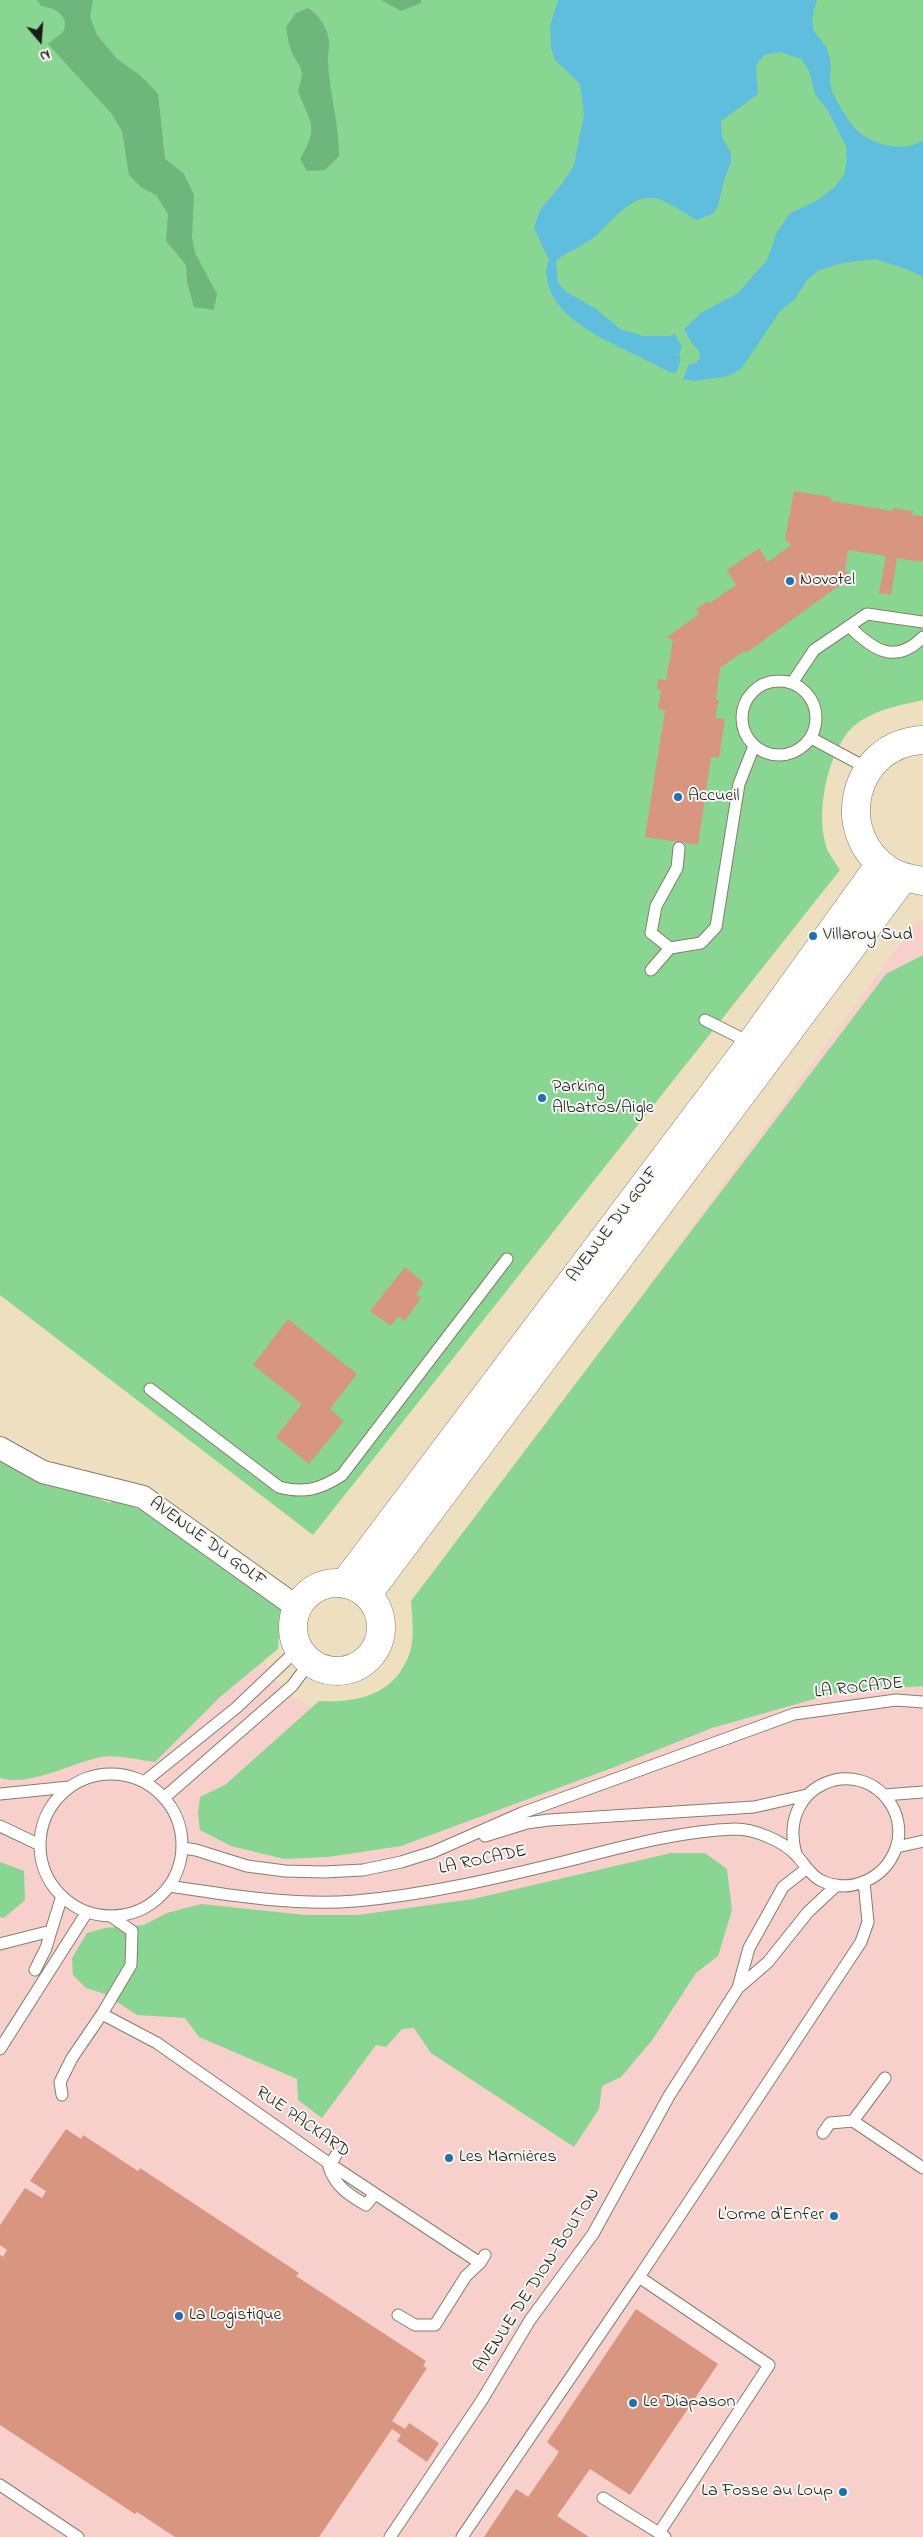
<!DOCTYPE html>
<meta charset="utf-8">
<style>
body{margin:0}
#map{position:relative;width:923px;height:2537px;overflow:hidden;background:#eddfbf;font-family:"Indie Flower",sans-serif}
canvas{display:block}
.north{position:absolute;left:15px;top:15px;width:50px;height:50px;-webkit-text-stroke:4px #f6f6f2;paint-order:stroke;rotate:162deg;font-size:14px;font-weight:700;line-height:20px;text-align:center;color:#1c1c1c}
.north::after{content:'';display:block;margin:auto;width:18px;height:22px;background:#1c1c1c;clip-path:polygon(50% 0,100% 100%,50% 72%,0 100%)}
</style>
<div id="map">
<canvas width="923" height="2537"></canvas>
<div class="north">N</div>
</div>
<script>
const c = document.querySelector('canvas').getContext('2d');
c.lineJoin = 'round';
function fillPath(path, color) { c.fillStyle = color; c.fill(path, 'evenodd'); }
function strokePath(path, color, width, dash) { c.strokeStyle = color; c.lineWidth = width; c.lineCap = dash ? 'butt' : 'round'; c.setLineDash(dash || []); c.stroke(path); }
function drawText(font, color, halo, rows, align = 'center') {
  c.font = font + ' "Indie Flower",sans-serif'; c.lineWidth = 4; c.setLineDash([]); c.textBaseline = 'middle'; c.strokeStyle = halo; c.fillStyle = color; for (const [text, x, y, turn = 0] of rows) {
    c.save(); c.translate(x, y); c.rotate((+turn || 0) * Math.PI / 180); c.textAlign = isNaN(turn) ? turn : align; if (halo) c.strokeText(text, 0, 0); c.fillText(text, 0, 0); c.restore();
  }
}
const built = new Path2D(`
 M917,921H923V2537H0V1478L256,1623L268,1671L290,1695L313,1708H360L394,1683L412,1649L416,1602Z`);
const green = new Path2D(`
 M0,0H923V700C900,705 874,710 855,725C827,749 814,817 828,851C831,857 836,864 840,870L313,1535L0,1295Z
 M923,955V1686L839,1692L712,1728L612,1768L401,1846L328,1857L284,1859L231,1846L200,1830L198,1813L200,1797L225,1785L319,1701C358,1703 396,1695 410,1652C415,1636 412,1617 411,1601L886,974Z
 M0,1459L20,1469L110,1503L113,1500L161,1517L281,1604L278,1649L220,1697L155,1762C139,1760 117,1754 101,1757C71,1763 30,1787 0,1778Z
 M671,1853H705L727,1869L732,1910L718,1956L696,1973L653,2039L621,2077L602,2086L599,2109L574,2147L431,2053L414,2028L402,2029L386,2047L376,2045L322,2118L298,2100L297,2079L199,2037L185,2018L137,2015L105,1994L86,1988L73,1975L72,1958L87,1933L105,1928L144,1925L167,1913L201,1904L305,1915H358L473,1899Z
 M0,1862L24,1871L25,1900L4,1918L0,1917Z`);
const forest = new Path2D(`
 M37,0H93L90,17L97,35L117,59L141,76L158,94L165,159L184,174L194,195L192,237L195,253L217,294L214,310L194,307L187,282L186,265L166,241L168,214L156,195L142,188L129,175L122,131L111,113L48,44L63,32C71,16 54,7 41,6Z
 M381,0H421V3L401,11Z
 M308,8C319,15 326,26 329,40C330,47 327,55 328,63C330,95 339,125 339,156L325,170L307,171L300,159C320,125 310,124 298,91C308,63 296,68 290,47C288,41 287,33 286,27L296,13Z`);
const water = new Path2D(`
 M558,0H817C803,42 825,30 830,59C832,71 828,83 833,94C838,103 851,126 859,132C875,146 905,153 923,140V277L906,269L875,259L843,263L819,270L807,280L795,299L781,310L741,369L728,376L695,381L683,379L689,364L696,363L700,358L699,350L692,344L684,329L701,313L738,293L767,260L777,232L790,213L816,201L835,187L844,175L847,161L846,146L828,111L815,94L809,71L801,59L780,52L764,55L756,66L758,94L721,121L722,137L731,153V162L724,180L718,206L713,214L696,220C688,215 666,201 659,199C633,191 612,221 596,236C584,246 568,250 556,261L558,283L565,291L596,309L620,329L644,336H668L675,334L682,347L679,355L681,360L676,373L669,372C631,349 553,327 547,278C546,271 546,266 549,260L534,228L540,210L562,184L574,165L584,114L580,84L555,60L551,48L550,26Z`);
const building = new Path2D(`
 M794,491L831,497V501L893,511V508L913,511L912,515L923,516V562L897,558L891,595L879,593L886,556L848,550L845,569L851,577L746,653L744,651L720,668L716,700H719L715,718L725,719L719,758L711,757L698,845L645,837L665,710L658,709L661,690L657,689L658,679L666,680L673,640L667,637L699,614L696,609L708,601L710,603L736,585L727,570L759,548L768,562L791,545L785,539Z
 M405,1267L424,1283L416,1294L421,1298L405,1321L398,1316L391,1326L370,1311Z
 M288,1319L357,1374L330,1409L344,1421L309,1464L276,1437L302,1404L253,1365Z
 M66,2129L81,2139L83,2135L138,2171L140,2168L299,2273L296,2276L426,2361L423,2366L427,2368L392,2421L405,2429L409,2423L439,2443L427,2462L397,2441L401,2435L392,2429L319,2537H175L137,2512L135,2514L0,2425V2255L3,2257L7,2250L0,2245V2225L25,2188L42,2198L46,2191L30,2181Z
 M636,2309L718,2364L630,2495L590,2469L557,2516L589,2537H484L516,2489L528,2497L559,2452L547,2442Z`);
const service = new Path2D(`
 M849,626C872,649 895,666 923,637
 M742 718a37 37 0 1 1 74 0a37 37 0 1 1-74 0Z
 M792,683L814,650L867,614L923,622
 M811,738L867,768
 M679,848L677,868L656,906L651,933L670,948L701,943L716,927L739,784L754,746
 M651,970L670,948
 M705,1020L751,1043
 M150,1389L279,1487C304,1494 321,1489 342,1475L507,1259
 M40 1845a71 71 0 1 1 142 0a71 71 0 1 1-142 0Z
 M144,1782L236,1708L299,1648
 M0,1794L69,1787
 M884,1795L923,1792
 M165,1797L292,1686L310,1662
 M0,1826L40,1845
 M485,1836L527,1823L549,1820L754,1807L807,1795
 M897,1847L923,1841
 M183,1848L196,1850L247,1866L285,1871L324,1872L363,1870L401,1862L433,1852L522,1813L794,1714L896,1700L923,1702
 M169,1886C228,1895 295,1906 355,1901C426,1895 498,1878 567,1861C622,1847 678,1831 735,1829C754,1829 784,1841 797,1856C805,1864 809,1874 820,1880C850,1895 885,1879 896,1848C901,1835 899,1818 892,1806C860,1752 776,1784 796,1854
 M0,1944L51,1931L62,1896
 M35,1970L46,1948L51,1931
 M738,1988L768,1962L808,1912L837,1885
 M102,2014L157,2043L330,2164L480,2263
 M0,2049L87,1912
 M885,2078L853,2121L923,2168
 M62,2095L60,2082L72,2058L102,2014L131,1965L132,1931L111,1916
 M823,2133L830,2123L853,2121
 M336,2155L329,2167C335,2186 349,2195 366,2205L375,2194
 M639,2277L861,1942L868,1922L864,1882
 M398,2315L415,2325H435L466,2276L480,2263L485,2255
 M0,2485L78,2537
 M603,2498L659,2533
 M390,2537L482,2400L530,2320L593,2234L669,2096L738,1988L749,1948L783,1887L806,1869
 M462,2537L639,2277L769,2365L659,2533L665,2537`);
const minor = new Path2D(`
 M0,1448L43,1472L143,1497L298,1608`);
const tertiary = new Path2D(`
 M923,740C853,743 831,834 890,871C900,877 911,879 923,881
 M293 1627a44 44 0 1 1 88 0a44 44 0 1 1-88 0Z
 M344,1584L751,1043L880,864
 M367,1595L904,877`);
const markers = [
 [790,581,5,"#1f6fb2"],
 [678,797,5,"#1f6fb2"],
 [813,936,5,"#1f6fb2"],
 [542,1098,5,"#1f6fb2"],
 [449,2158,5,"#1f6fb2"],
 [834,2216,5,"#1f6fb2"],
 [179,2316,5,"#1f6fb2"],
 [633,2403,5,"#1f6fb2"],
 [843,2492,5,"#1f6fb2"]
];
const poiNames = [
 ["Novotel",800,581],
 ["Accueil",688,797],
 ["Villaroy Sud",823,936],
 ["Parking",552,1088],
 ["Albatros/Aigle",552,1109],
 ["Les Marnières",459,2158],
 ["L'Orme d'Enfer",824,2216,"right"],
 ["La Logistique",189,2316],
 ["Le Diapason",643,2403],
 ["La Fosse au Loup",833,2492,"right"]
];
const streetNames = [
 ["AVENUE DU GOLF",614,1225,-53],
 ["AVENUE DU GOLF",207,1543,36],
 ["LA ROCADE",859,1689,-6],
 ["LA ROCADE",483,1861,-12],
 ["RUE PACKARD",302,2123,35],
 ["AVENUE DE DION-BOUTON",538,2281,-57]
];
fillPath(built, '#f7d0cb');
fillPath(green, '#89d592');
fillPath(forest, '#6eb67c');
fillPath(water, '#5fbede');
fillPath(building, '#d89680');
strokePath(service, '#847e6e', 13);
strokePath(minor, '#847e6e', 24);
strokePath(tertiary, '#847e6e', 29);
strokePath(service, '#fff', 11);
strokePath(minor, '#fff', 22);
strokePath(tertiary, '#fff', 28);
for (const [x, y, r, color] of markers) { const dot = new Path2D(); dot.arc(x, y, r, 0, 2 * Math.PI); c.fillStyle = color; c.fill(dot); strokePath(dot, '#f6f6f2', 2); }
drawText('18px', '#1c1c1c', '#f6f6f2', poiNames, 'left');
drawText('18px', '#1c1c1c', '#f6f6f2', streetNames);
</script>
